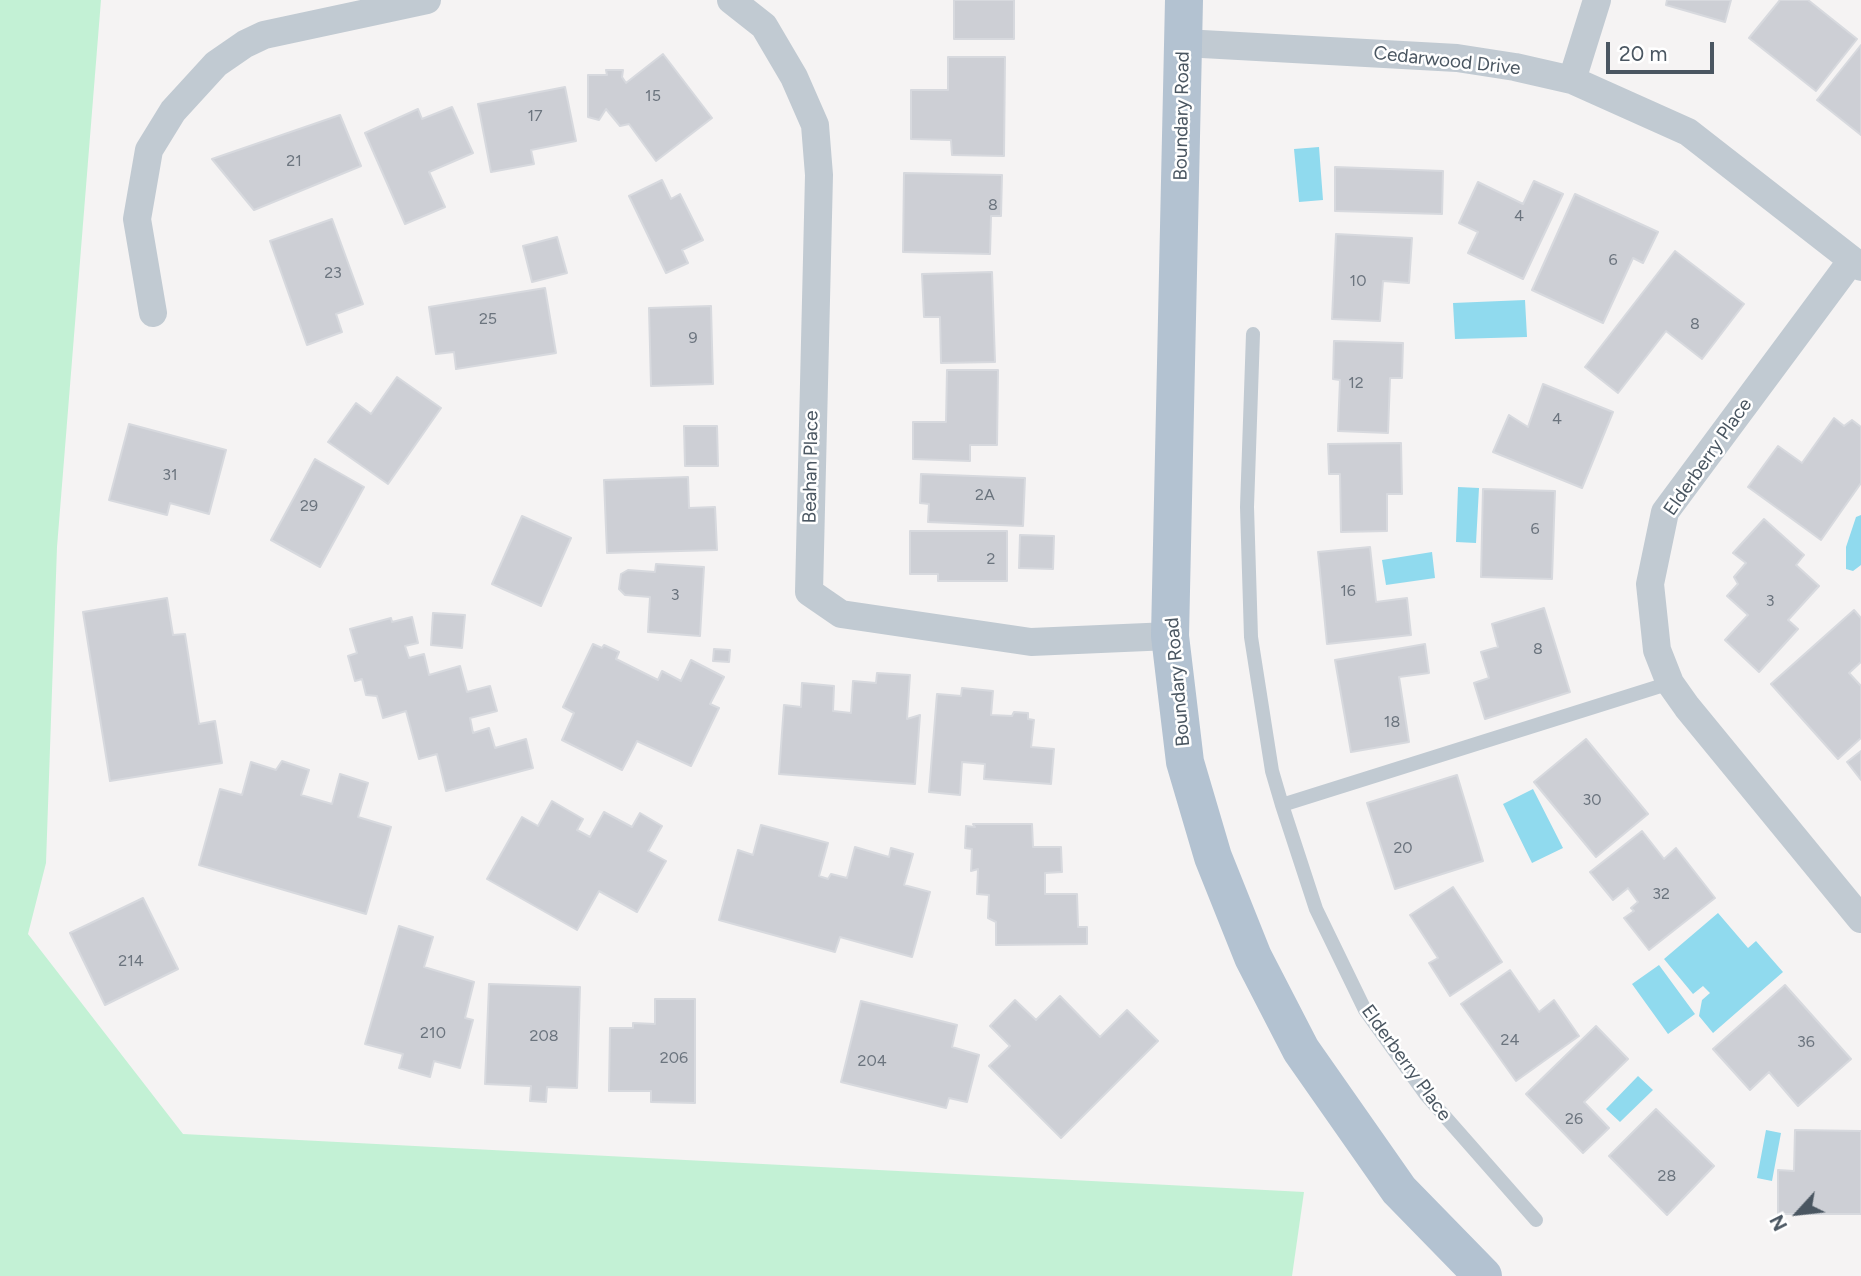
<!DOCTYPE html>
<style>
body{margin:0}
#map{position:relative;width:1861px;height:1276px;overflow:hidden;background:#f5f3f3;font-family:Figtree,sans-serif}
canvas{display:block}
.north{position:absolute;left:1763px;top:1178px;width:70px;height:70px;-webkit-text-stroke:5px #fff;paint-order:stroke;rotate:243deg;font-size:19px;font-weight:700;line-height:28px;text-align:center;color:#4a5661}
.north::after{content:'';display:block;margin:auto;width:24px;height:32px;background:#4a5661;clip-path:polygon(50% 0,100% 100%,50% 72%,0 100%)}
.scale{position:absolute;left:1606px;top:42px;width:108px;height:32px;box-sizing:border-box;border:4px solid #4a5661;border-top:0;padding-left:9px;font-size:21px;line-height:24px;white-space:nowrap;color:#4a5661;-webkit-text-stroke:5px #fff;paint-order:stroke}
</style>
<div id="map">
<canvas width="1861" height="1276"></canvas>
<div class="north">N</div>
<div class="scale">20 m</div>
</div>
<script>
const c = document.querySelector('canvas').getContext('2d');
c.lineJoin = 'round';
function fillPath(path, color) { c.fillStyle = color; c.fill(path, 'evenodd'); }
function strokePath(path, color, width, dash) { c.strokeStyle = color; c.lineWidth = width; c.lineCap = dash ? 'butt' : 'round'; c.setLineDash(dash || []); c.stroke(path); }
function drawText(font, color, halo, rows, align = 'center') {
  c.font = font + ' Figtree,sans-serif'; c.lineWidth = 5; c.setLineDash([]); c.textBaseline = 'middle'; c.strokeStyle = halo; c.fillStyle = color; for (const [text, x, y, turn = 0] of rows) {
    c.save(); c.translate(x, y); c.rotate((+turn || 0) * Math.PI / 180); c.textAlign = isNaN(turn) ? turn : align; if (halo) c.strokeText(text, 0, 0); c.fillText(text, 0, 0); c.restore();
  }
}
const green = new Path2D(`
 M0,0H101L57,547L46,863L28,934L183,1134L1304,1192L1292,1276H0Z`);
const water = new Path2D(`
 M1319,147L1323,200L1299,202L1294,149Z
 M1525,300L1527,337L1455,339L1453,303Z
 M1458,487L1479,488L1476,543L1456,542Z
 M1861,515V565L1853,571L1846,569V547L1856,517Z
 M1432,552L1435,578L1386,585L1382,560Z
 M1533,789L1563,848L1532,863L1503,804Z
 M1718,913L1748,948L1756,941L1783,972L1713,1033L1699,1016L1702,1000L1710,993L1703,986L1693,994L1664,959Z
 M1659,965L1695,1014L1668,1034L1632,984Z
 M1638,1076L1653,1090L1620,1122L1606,1109Z
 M1766,1130L1781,1133L1772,1181L1757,1178Z`);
const building = new Path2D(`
 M954,0H1014V39H954Z
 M1667,0H1731L1725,22L1666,5Z
 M1780,0H1808L1857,39L1816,91L1749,38Z
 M1861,45V135L1817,100Z
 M663,54L712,118L656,161L629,124L620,126L606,109L599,120L588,117V75H607L606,70H623L622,77L626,83Z
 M948,57H1005L1004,156L952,155L951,140L911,139V90H948Z
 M565,87L576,141L531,150L534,164L491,172L478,104Z
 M452,107L473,153L429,172L445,207L405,224L365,133L418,109L422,119Z
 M340,115L361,166L254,210L212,159Z
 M1335,167L1443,171L1442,214L1335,211Z
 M904,173L1002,175L1001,216H991L990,254L903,252Z
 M662,180L671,199L680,194L703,240L682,250L688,263L666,273L629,196Z
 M1534,181L1563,194L1523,279L1468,253L1478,232L1459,223L1478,182L1523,204Z
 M1575,194L1658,232L1643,263L1633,258L1603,323L1532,290Z
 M332,219L363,304L336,314L342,332L307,345L270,241Z
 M1336,234L1412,238L1409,283L1383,281L1380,321L1332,319Z
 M557,237L567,273L532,282L523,246Z
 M1675,251L1744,304L1702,359L1666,331L1618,393L1585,367Z
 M992,272L995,362L941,363L940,317H924L922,274Z
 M545,288L556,353L456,369L454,352L436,354L429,307Z
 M711,306L713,384L651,386L649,308Z
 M1334,341L1403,343L1402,378H1390L1388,433L1338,431L1340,380L1333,379Z
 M947,370H998L997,445H970V461L913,459V422H946Z
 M397,377L441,408L388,484L328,442L356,403L371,414Z
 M1543,384L1613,412L1582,488L1493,452L1509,415L1528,427Z
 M1834,418L1844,426L1852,420L1861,427V483L1821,540L1748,487L1778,446L1802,463Z
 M129,424L226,450L209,514L170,503L167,515L109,500Z
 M684,426H717L718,466H685Z
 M1401,443L1402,494H1387V531L1341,532L1340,474H1329L1328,444Z
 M315,459L364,487L320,567L271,540Z
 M921,474L1025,478L1023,526L928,522L929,504L920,503Z
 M688,477L689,508L715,507L717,550L607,553L604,480Z
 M1483,489L1555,491L1552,579L1481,577Z
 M522,516L571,538L541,606L492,584Z
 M1764,519L1804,555L1796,565L1819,586L1788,620L1798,629L1759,672L1725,640L1748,615L1727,596L1738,584L1734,577L1746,563L1733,553Z
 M910,531H1007V581H938V574H910Z
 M1020,535L1054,536L1053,569L1019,568Z
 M1370,547L1376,602L1407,598L1411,635L1327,644L1318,552Z
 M656,564L704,567L700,636L648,632L650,597L625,595L619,589L621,574L628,570L655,572Z
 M167,598L173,635L185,634L199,724L215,721L222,763L110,781L83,612Z
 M1544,608L1570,692L1485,719L1474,683L1489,678L1481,652L1498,647L1492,624Z
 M1854,610L1861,618V662L1849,673L1861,686V738L1838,759L1771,684Z
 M433,613L465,615L462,648L431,645Z
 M412,617L418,643L405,646L409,658L424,654L429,675L460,666L467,692L490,686L497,711L470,718L473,733L489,728L495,748L526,739L533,768L446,791L437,754L419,759L406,711L383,718L377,696L366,695L362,679L355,681L348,656L357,653L350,629L391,618L392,622Z
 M593,644L602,648L604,645L619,652L616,659L658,680L662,671L681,681L691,660L724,677L710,704L719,708L691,766L637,741L622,770L562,740L574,713L563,707Z
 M1425,644L1429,673L1399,677L1409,742L1351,752L1335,660Z
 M714,649L730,650L729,662L713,661Z
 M877,673L910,675L907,719L920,715L915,784L779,774L784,705L801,707L802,683L834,686L833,711L851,713L853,681L876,683Z
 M962,688L993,691L991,715L1012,716L1014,712L1028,713V719L1034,720L1031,747L1054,749L1051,784L984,779L985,764L962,762L960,795L929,792L937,694L961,696Z
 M1586,739L1648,814L1596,857L1534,782Z
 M1861,751V780L1847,762Z
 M282,761L309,770L301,795L332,804L340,774L368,783L358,817L391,827L366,914L199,865L220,789L242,795L251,762L276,770Z
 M1457,775L1483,861L1395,889L1367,803Z
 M552,801L583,819L577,830L590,837L604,812L632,827L640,813L662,826L648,851L666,861L637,912L599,891L577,930L487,879L522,817L538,826Z
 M973,824H1032L1033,847H1061L1062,872L1045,873V894H1077L1078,927H1087V944L996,945V922L988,918L989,895L977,894L978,869L971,871L972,849L965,848L966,826L975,827Z
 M761,825L828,843L819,876L828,879L831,874L847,878L855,847L889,857L891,848L913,854L904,885L930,892L912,957L840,937L835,952L719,920L738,850L753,855Z
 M1642,831L1664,859L1676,848L1715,898L1649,950L1624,918L1634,911L1631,908L1638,902L1628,888L1613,900L1590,872Z
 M1453,887L1502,962L1450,996L1429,963L1438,958L1410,915Z
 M143,898L178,969L105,1005L70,933Z
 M399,926L433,937L424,967L474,982L465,1018L473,1020L460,1068L434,1061L430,1077L399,1068L403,1054L365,1044Z
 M1510,970L1539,1012L1554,1000L1579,1036L1516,1081L1461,1004Z
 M489,984L580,987L577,1088L547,1087L546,1102L530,1101L531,1086L485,1084Z
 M1785,985L1851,1059L1798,1106L1769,1072L1750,1090L1713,1049Z
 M1060,996L1100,1037L1127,1010L1158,1041L1061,1138L989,1066L1010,1046L990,1026L1015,1000L1036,1020Z
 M655,999H695V1103L651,1102V1091H609L610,1028H633V1023L655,1024Z
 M861,1001L957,1025L952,1047L979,1055L967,1102L949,1098L946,1108L841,1082Z
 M1596,1026L1628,1059L1584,1102L1609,1128L1583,1153L1526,1094Z
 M1656,1109L1714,1166L1667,1215L1609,1156Z
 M1795,1130L1861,1131V1214H1778V1170L1794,1171Z`);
const lane = new Path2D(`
 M1253,334L1247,507L1251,637L1272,771L1282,805L1316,909L1365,1010L1426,1095L1536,1220
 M1282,805L1670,683`);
const street = new Path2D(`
 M731,0L764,26L794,77L815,125L819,175L809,592L841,614L1031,642L1170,636
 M1184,43L1457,58L1515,67L1572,80L1688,132L1861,267
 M1572,80L1597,0
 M1852,260L1665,512L1650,584L1657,650L1670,683L1687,707L1861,919
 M153,313L137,219L149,150L173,111L216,64L245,44L264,35L427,0`);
const primary = new Path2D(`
 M1184,0L1170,636L1185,762L1213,857L1253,957L1301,1050L1399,1190L1483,1276`);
const numberNames = [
 ["15",653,96],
 ["17",535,116],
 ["21",294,161],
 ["8",993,205],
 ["4",1519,216],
 ["6",1613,260],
 ["23",333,273],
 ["10",1358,281],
 ["25",488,319],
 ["8",1695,324],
 ["9",693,338],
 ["12",1356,383],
 ["4",1557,419],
 ["31",170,475],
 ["2A",985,495],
 ["29",309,506],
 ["6",1535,529],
 ["2",991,559],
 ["16",1348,591],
 ["3",675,595],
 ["3",1770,601],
 ["8",1538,649],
 ["18",1392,722],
 ["30",1592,800],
 ["20",1403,848],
 ["32",1661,894],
 ["214",131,961],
 ["210",433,1033],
 ["208",544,1036],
 ["24",1510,1040],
 ["36",1806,1042],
 ["206",674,1058],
 ["204",872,1061],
 ["26",1574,1119],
 ["28",1667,1176]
];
const streetNames = [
 ["Cedarwood Drive",1447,61,6],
 ["Boundary Road",1182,116,-89],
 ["Elderberry Place",1708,457,-55],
 ["Beahan Place",811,467,-89],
 ["Boundary Road",1178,682,-95],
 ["Elderberry Place",1406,1063,54]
];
fillPath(green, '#c3f1d5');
fillPath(water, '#90daee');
fillPath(building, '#cdcfd5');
strokePath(building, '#d7d9de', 2);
strokePath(lane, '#c1cad2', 14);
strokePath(street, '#c1cad2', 28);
strokePath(primary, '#b3c2d1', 38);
drawText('16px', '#6b747e', null, numberNames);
drawText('19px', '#4a5661', '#fff', streetNames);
</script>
